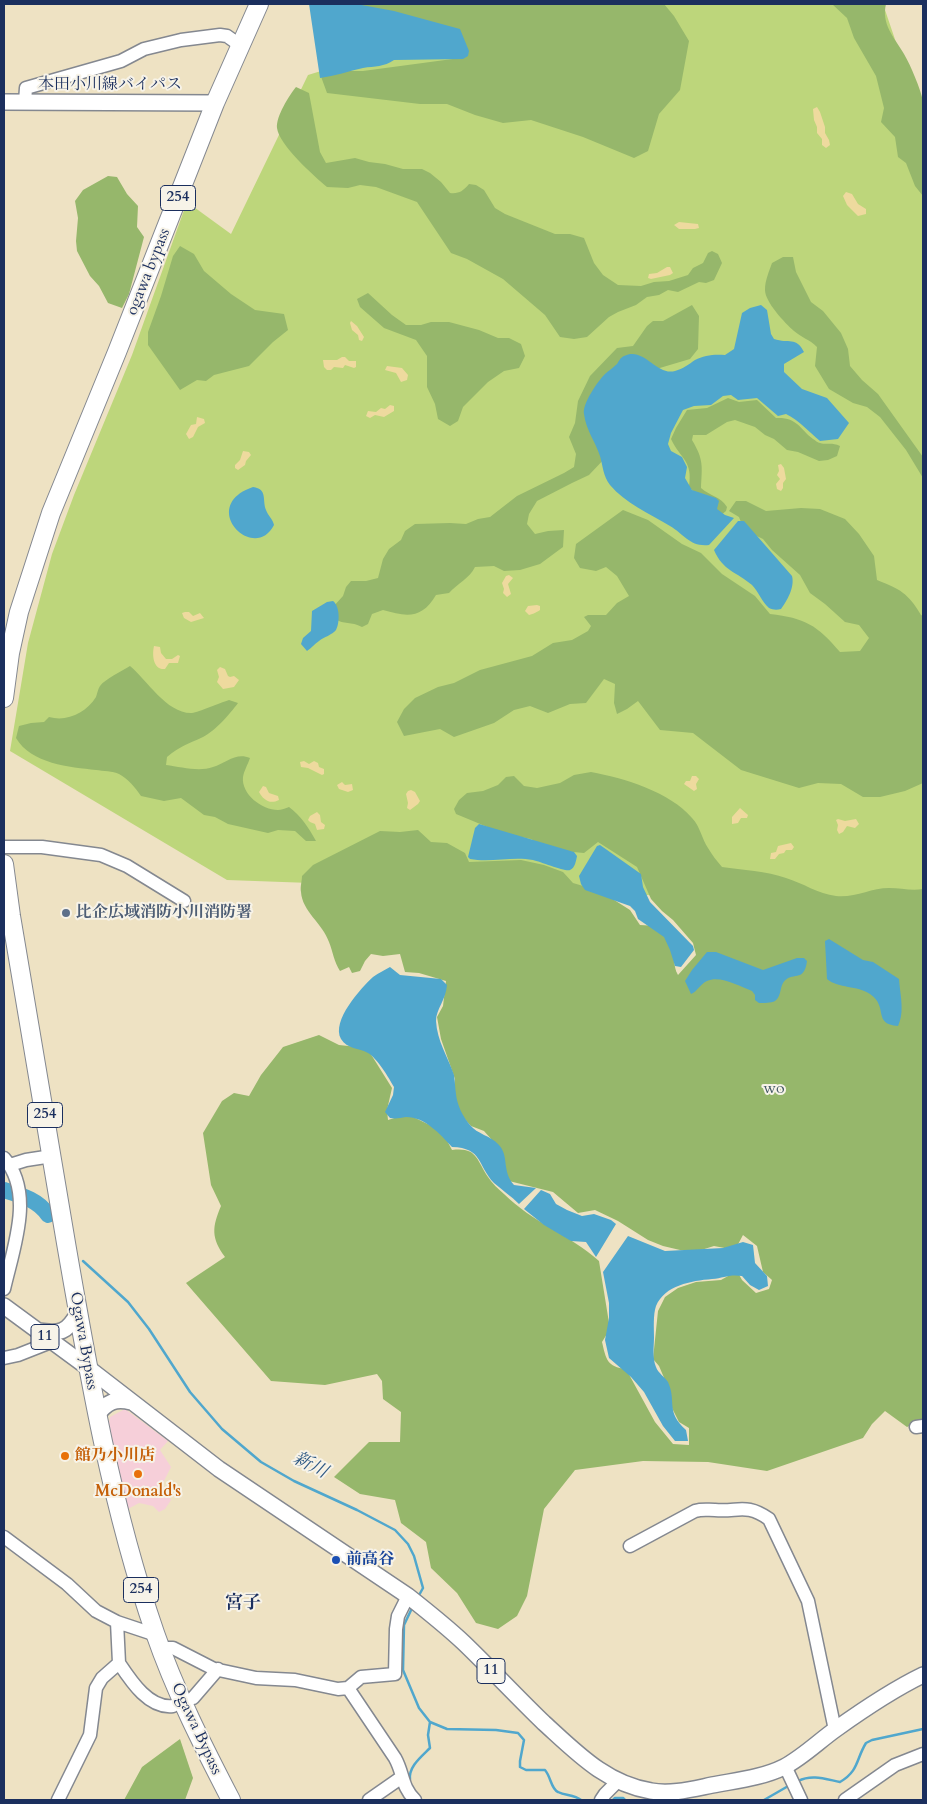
<!DOCTYPE html>
<meta charset="utf-8">
<style>
body{margin:0}
#map{position:relative;width:927px;height:1804px;overflow:hidden;background:#eee2c3;font-family:Cardo,serif}
canvas{display:block}
.frame{position:absolute;inset:0;border:5px solid #1b2f5e;pointer-events:none}
</style>
<div id="map">
<canvas width="927" height="1804"></canvas>
<div class="frame"></div>
</div>
<script>
const c = document.querySelector('canvas').getContext('2d');
c.lineJoin = 'round';
function fillPath(path, color) { c.fillStyle = color; c.fill(path, 'evenodd'); }
function strokePath(path, color, width, dash) { c.strokeStyle = color; c.lineWidth = width; c.lineCap = dash ? 'butt' : 'round'; c.setLineDash(dash || []); c.stroke(path); }
function drawText(font, color, halo, rows, align = 'center') {
  c.font = font + ' Cardo,"Noto Serif JP",serif'; c.lineWidth = 4; c.setLineDash([]); c.textBaseline = 'middle'; c.strokeStyle = halo; c.fillStyle = color; for (const [text, x, y, turn = 0] of rows) {
    c.save(); c.translate(x, y); c.rotate((+turn || 0) * Math.PI / 180); c.textAlign = isNaN(turn) ? turn : align; if (halo) c.strokeText(text, 0, 0); c.fillText(text, 0, 0); c.restore();
  }
}
const built = new Path2D(`
 M125,1409L168,1441L160,1450L171,1467L162,1485L171,1500L165,1509L159,1512L153,1506L139,1503L128,1509L109,1424L110,1417Z`);
const green = new Path2D(`
 M539,4H883L923,122V895L840,902L227,880L10,751L28,643L52,554L74,495L132,355L187,202L231,234L308,75Z`);
const forest = new Path2D(`
 M347,4H664L674,16L689,41L680,90L659,114L648,151L634,158L583,137L531,120L503,123L475,115L447,104H420L327,93L319,71H363L460,58Z
 M832,4H886C881,24 894,37 904,54C911,66 920,88 923,101V196L915,186L906,163L898,157L895,137L881,122L884,108L876,76L854,38L847,18Z
 M296,87L309,93L320,152L326,163L355,158L369,162L385,164L403,169H422L430,173L441,182L450,193C459,194 463,191 469,184L476,185L484,190L495,208L505,214L555,234H570L584,238L594,263L603,275L618,285L641,286L654,282L669,281L688,275L693,268L703,263L708,253L712,251L718,254L722,263L714,280L706,283L699,282L678,292L668,290L659,295L647,297L636,305L618,312L609,317L587,337L574,339L560,337L545,315L503,279L467,259L451,253L417,202L376,187L360,185L348,188L327,187C314,176 279,145 277,128C276,116 289,96 296,87Z
 M108,176L117,177L127,194L138,206L137,227L144,237L129,294L122,308L108,303L99,286L90,276L77,251L76,241L78,218L75,201L83,190Z
 M180,246L194,254L204,271L231,294L255,310L284,314L288,330L273,342L249,366L214,375L206,381L197,380L180,390L148,345V332L161,296L173,256Z
 M783,257H793L796,272L811,302L823,311L841,333L848,349L850,366L862,380L878,394L923,457V478L906,450L880,417L867,407L853,403L829,389L815,366L817,347C809,339 802,338 794,331C785,323 765,302 765,290C765,280 769,272 772,263Z
 M368,293L392,315L406,325H421L431,322H449L479,330L498,338H509L521,344L525,356L519,368L504,371L488,382L463,407L458,421L450,426L438,419L435,404L427,387V356L416,340L384,328L360,307L357,299Z
 M692,305L699,316L698,349L690,359L653,370L607,456L589,475L572,483L537,501L529,514L527,524L535,534L548,531L564,530L563,547L540,564L520,570L504,571L494,566L475,567C469,579 458,583 449,593L436,595C422,619 407,617 383,610L372,614L368,624L362,627C351,621 344,625 335,619L333,607L343,596L346,587L351,581H366L378,578L383,559L389,549L401,540L405,531L415,524L450,523L466,524L478,519L490,517L517,496L564,473L574,467L576,454L569,437L575,423L578,401L590,376L617,348L633,346L647,326L653,321H663Z
 M728,398L739,402L757,400L776,418C797,417 799,428 813,439C815,440 818,443 820,443C827,445 832,442 840,446L837,456L828,460L819,461L798,452L787,450L774,439L765,435L755,427L735,420L727,422L706,435H693L692,440C704,460 702,466 701,488C710,496 720,496 727,507L726,511L720,516L689,487C693,460 681,460 671,439L676,428L687,410L707,408Z
 M736,501H746L766,511L801,508L820,509L845,519L859,534L874,556L877,580C900,589 908,593 921,615L923,616V783L905,791L880,797H863L841,784L818,783L799,788L741,770L693,733L660,730L638,701L627,709L617,714L614,703L615,684L604,679L586,703L570,704L548,713L530,706L514,710L494,723L454,737L440,729L404,736L397,722L404,709L415,698L438,687L454,683L480,670L532,656L553,643L572,640L588,631L591,626L584,617L588,615H606L617,603L629,596L617,576L606,567L596,571L580,568L574,558L576,544L623,510L648,520L682,544L701,553L722,574L755,596L770,614C805,618 817,625 840,652L860,651L869,638L859,625L845,622L825,604L810,593L800,575L772,550L763,539L744,530L739,517L729,511Z
 M130,666C147,680 167,714 192,713C199,712 219,703 229,700L238,703C230,714 215,731 203,737C188,744 180,746 167,757L166,765C181,767 199,772 213,767C226,763 236,752 250,758C248,764 244,771 243,777C241,794 262,810 278,810C281,810 286,808 289,807C301,816 309,828 316,841H306L295,831L278,830L268,833L228,824L215,817L204,815L181,798L164,801L141,796C135,787 128,779 119,774C113,771 103,771 96,770C70,767 31,764 16,738L19,726L31,723L44,722L49,717C67,722 86,713 96,697C97,694 98,689 100,686C105,679 122,671 130,666Z
 M591,772C624,778 670,792 692,818C700,826 702,839 708,848C712,855 717,861 722,867C742,870 767,871 786,878C803,883 818,894 836,896C855,898 871,888 889,888C901,888 911,891 923,889V1420L907,1427L885,1411L872,1424L863,1438L767,1471L708,1462L643,1461L575,1470L544,1509L527,1596L517,1616L498,1629L476,1623L457,1593L431,1568L426,1542L401,1523L395,1500L360,1494L334,1477L369,1442H400L401,1412L383,1399L382,1381L377,1374L325,1385L271,1381L186,1283L225,1257C211,1238 212,1227 221,1206L211,1185L203,1133L222,1101L234,1093L249,1096L261,1075L283,1047L319,1035L339,1045L367,1048L392,1088L387,1110L388,1120L407,1114L442,1131L452,1150C477,1147 476,1159 488,1177C492,1183 498,1189 504,1194C532,1222 570,1235 599,1261L610,1329L602,1342C606,1359 607,1367 626,1369L655,1422L673,1444L689,1445V1428L679,1422L669,1402L668,1387L659,1366L653,1359L658,1311L665,1297L678,1288L696,1282L721,1280L737,1271L742,1280L756,1293L769,1289L772,1280L763,1272L757,1246L743,1235L735,1250L714,1246L698,1251L680,1250L663,1246L648,1240L618,1221L595,1210L578,1213L553,1192L505,1180L501,1150L484,1131L471,1126L460,1114L453,1098L455,1079L441,1039L437,1017L443,1006L446,981L419,973L405,972L400,954L383,956L371,954L365,961L360,971L352,973L349,967L340,971C334,962 333,952 329,942C323,924 302,911 301,892C300,887 302,881 302,876L313,865L380,831L400,832L418,830L431,842L447,843L465,853L469,862L521,860L544,865L563,872L573,883L600,891L630,910L640,925L657,926C661,931 668,936 671,942C676,953 672,965 678,975L696,955L693,943L673,920L662,911L651,899L637,867L598,842L584,853L551,850L531,839L502,833L456,814L454,809L459,800L467,793L483,791L498,785L506,777L514,776L524,786L537,788L560,783L574,775Z
 M180,1739L193,1778L185,1800H124L142,1767Z`);
const sand = new Path2D(`
 M817,107L820,112L825,127V133L829,140L830,145L826,148L822,145V139L817,133V127L814,120L813,109Z
 M846,192L852,194L858,204L866,209V214L858,216L847,205L843,196Z
 M679,222L698,224L699,228L695,229H679L674,225Z
 M667,267H670L673,273L670,275L651,279L648,278L649,274L657,273Z
 M351,321L357,326L364,337L362,341L359,340L358,335L352,330L350,323Z
 M342,357H345L349,361H356V367L354,368L345,365L343,368L334,367L331,370H327L324,367L323,360H337Z
 M387,366L402,368L408,375L407,380L401,382L396,373L385,370Z
 M390,405L394,406V411L384,417L375,415L370,418L366,416L368,411L376,412L381,408L385,409Z
 M197,417L204,419L205,423L198,427L193,437L189,439L186,434L191,425L196,424Z
 M243,451L249,452L251,455L246,461L245,465L238,470L235,468V465L240,460Z
 M781,464L784,468L786,479L783,483V488L781,491L777,489L776,484L780,479L777,475L779,471L778,465Z
 M509,575L513,578L508,584L511,594L507,597L503,593L504,589L502,583L506,576Z
 M537,605L540,606V610C539,611 531,615 529,615L525,611L528,606Z
 M185,612H189L193,616L200,613L204,618L191,622L184,618L182,613Z
 M154,646L160,647L161,653L166,659H172L178,655L180,656L178,663H169L165,669C153,670 152,655 154,646Z
 M220,667L225,669L228,676L230,677L234,676L239,680L234,687L223,689L217,682L219,677L217,670Z
 M304,761L309,764L314,761L318,763L319,767L324,769V774L322,775L308,768L301,767L300,762Z
 M692,776H696L699,779L696,784L697,789L694,791L684,784L686,781H690Z
 M342,782L345,785L352,784L353,790L348,792L339,789L337,785Z
 M263,786L266,787L269,793L278,796L279,800C269,805 263,799 259,792Z
 M411,790L415,792L420,801L418,804L410,810L407,808L408,803L406,794L408,791Z
 M740,808L748,815L747,818H741L738,823L732,824V817Z
 M317,812L320,815L321,822L325,825L324,829L317,830L315,824L310,822L308,820L310,816Z
 M838,819L845,821L856,819L859,824L855,828L847,826L843,832L839,834L837,830L838,825L836,820Z
 M791,843L794,847L792,850H786L784,853L779,854L775,859H770L771,853L776,852L778,846Z`);
const water = new Path2D(`
 M356,4L394,11L460,29L469,51L468,56L463,59L394,60C384,67 375,66 363,68C349,71 335,76 320,78L309,4Z
 M761,305L767,310L771,334L774,339C789,344 796,336 804,352L784,364V372L802,389L827,398L849,423L838,439L820,441C808,431 800,421 786,414L778,416L757,398L738,400L731,395L723,396L711,405L694,406L683,410L671,433L668,444L671,451L682,457L687,467L685,478L692,490L716,498L719,501L717,509L725,515L734,518L709,545C690,547 685,535 670,526C650,514 625,503 610,485C603,476 603,466 600,456C595,441 586,430 584,414C582,404 598,381 605,374C608,371 613,368 617,364C619,361 620,358 624,356C644,346 656,376 675,371C683,369 689,364 695,360C704,355 715,354 725,355L734,349L742,313L750,308Z
 M253,487C268,489 262,500 266,510C268,516 273,519 274,525C254,564 197,506 253,487Z
 M738,521H744L792,576C795,587 787,601 781,609C777,610 773,610 769,608C762,602 758,591 752,585C737,572 723,571 714,550Z
 M333,601C340,606 340,623 336,630C332,635 324,637 319,641C314,644 312,648 307,651L301,644L303,638L311,631L312,611L327,602Z
 M479,824L574,852L577,856C576,861 575,868 570,870C566,872 541,862 533,860C512,856 491,863 470,859L468,857L475,828Z
 M600,845L641,874L643,887L650,902L693,946L694,950L681,967L675,966L670,950L664,937L638,919L635,911L630,906L585,890L581,884L579,876L597,846Z
 M829,939L863,960L873,962L899,979C900,994 905,1012 898,1026C872,1024 889,1007 870,994C857,985 839,989 827,979L825,941Z
 M707,952H716L763,970L797,958H804L807,961C804,984 792,970 783,983C780,988 781,997 775,1001C771,1003 764,1003 759,1003L755,1000V995L752,991C739,986 720,975 707,981C700,984 698,991 691,994L685,981L692,970Z
 M390,967L400,975L441,979L447,985C446,1000 436,1009 436,1021C437,1041 448,1057 454,1075C455,1081 455,1088 456,1094C457,1105 463,1117 470,1125C477,1134 491,1136 498,1144C510,1156 501,1170 514,1185L536,1188L519,1204C511,1196 502,1190 494,1183C477,1165 483,1148 452,1147C440,1134 425,1117 406,1117C400,1118 396,1119 390,1118L385,1112L393,1095L394,1087C389,1078 377,1058 368,1053C359,1048 347,1049 341,1039C331,1021 361,988 373,977C378,973 385,970 390,967Z
 M541,1190L550,1194L556,1204L567,1210L582,1216L594,1214L611,1220L616,1224L596,1257L586,1242L571,1241L544,1225L524,1209Z
 M628,1236L665,1251L723,1248L743,1242L753,1245L755,1263L767,1276L768,1286L759,1290L750,1285L742,1276C729,1274 724,1278 712,1279C691,1281 665,1285 656,1306C653,1315 654,1327 654,1337C654,1346 652,1358 656,1367C658,1373 665,1377 668,1382C677,1402 665,1411 686,1430L688,1441H675L663,1426L644,1392L631,1377L609,1358L605,1340L609,1318V1303L603,1272Z`);
const stream = new Path2D(`
 M83,1261L128,1302L149,1329L190,1392L222,1429L261,1462L294,1481L357,1510L395,1530L408,1544L414,1556L423,1588L418,1597
 M413,1606L404,1625L403,1670L419,1708L430,1722L447,1729L496,1730L518,1733L524,1740L520,1761V1767L526,1770H545C551,1777 551,1789 558,1792C566,1796 574,1794 581,1800
 M410,1780C408,1767 421,1757 430,1748L428,1735L430,1722
 M798,1781C812,1774 825,1779 840,1782C859,1771 856,1759 866,1743L872,1740L923,1729
 M613,1800L615,1798H623L625,1800
 M764,1800L790,1785`);
const river = new Path2D(`
 M4,1190C20,1195 39,1200 48,1215`);
const minor = new Path2D(`
 M25,102L26,88L121,61L144,49L181,40L220,35L227,36L241,46
 M4,847H42L101,855L127,866L184,901
 M4,1158C35,1193 13,1249 4,1289
 M10,1165L26,1160L52,1156
 M4,1358L18,1355L51,1342
 M916,1427L923,1426
 M4,1537L67,1584L96,1611L117,1622L156,1635
 M630,1546L695,1511C702,1509 707,1510 715,1510C739,1512 746,1503 769,1519L808,1601L835,1730
 M161,1648H173L214,1669L256,1678L295,1680L338,1689L348,1688L361,1677L395,1674L396,1629L398,1616L408,1596
 M119,1663C131,1681 149,1709 173,1706
 M348,1688L395,1758C404,1774 401,1786 415,1800
 M193,1698L218,1669
 M785,1766L801,1800
 M58,1800L90,1735L96,1688L102,1678L119,1663L117,1622
 M369,1800L402,1777
 M601,1800L605,1794L618,1781
 M845,1800L895,1765L923,1754`);
const major = new Path2D(`
 M4,102L215,103
 M4,1306L87,1367L219,1469L408,1596C427,1611 446,1626 464,1643C491,1669 517,1697 544,1723C576,1752 606,1784 651,1791C673,1795 696,1788 718,1784C740,1780 764,1777 784,1767C803,1757 819,1741 836,1729C864,1709 892,1690 923,1675
 M38,1331C60,1334 67,1333 78,1313
 M97,1415C107,1402 115,1398 131,1402`);
const highway = new Path2D(`
 M4,698L10,653L19,612L51,513L117,352L215,103L259,4
 M4,864L11,916C29,1025 48,1134 66,1243C89,1376 111,1505 155,1633C175,1691 203,1746 231,1800`);
const markers = [
 [66,913,5,"#5c6f8a"],
 [65,1456,5,"#e8710a"],
 [138,1474,5,"#e8710a"],
 [336,1560,5,"#1a4fb4"]
];
const shields = [
 [178,198,35],
 [45,1115,35],
 [45,1337,28],
 [141,1590,35],
 [491,1671,28]
];
const shieldNames = [
 ["254",178,198],
 ["254",45,1115],
 ["11",45,1337],
 ["254",141,1590],
 ["11",491,1671]
];
const streetNames = [
 ["本田小川線バイパス",110,85],
 ["ogawa bypass",149,272,-68],
 ["Ogawa Bypass",83,1341,80],
 ["Ogawa Bypass",196,1729,65]
];
const serviceNames = [
 ["比企広域消防小川消防署",76,913]
];
const parkNames = [
 ["wo",774,1089]
];
const foodNames = [
 ["館乃小川店",75,1456],
 ["McDonald's",138,1492,"center"]
];
const transitNames = [
 ["前高谷",346,1560]
];
const waterNames = [
 ["新川",310,1466,27]
];
const neighbourhoodNames = [
 ["宮子",243,1604]
];
fillPath(built, '#f6cfd9');
fillPath(green, '#bdd67b');
fillPath(forest, '#96b76b');
fillPath(sand, '#eeda9e');
fillPath(water, '#50a7cd');
strokePath(stream, '#50a7cd', 2.5);
strokePath(river, '#50a7cd', 16);
strokePath(minor, '#848890', 15);
strokePath(major, '#848890', 18);
strokePath(highway, '#848890', 20);
strokePath(minor, '#fff', 12);
strokePath(major, '#fff', 15);
strokePath(highway, '#fff', 18);
for (const [x, y, r, color] of markers) { const dot = new Path2D(); dot.arc(x, y, r, 0, 2 * Math.PI); c.fillStyle = color; c.fill(dot); strokePath(dot, '#f7f3e8', 2); }
for (const [x, y, w] of shields) { const box = new Path2D(); box.roundRect(x - w / 2, y - 12.5, w, 25, 4); c.fillStyle = '#f7f3e8'; c.fill(box); strokePath(box, '#1b2f5e', 1); }
drawText('bold 15px', '#1b2f5e', null, shieldNames);
drawText('16px', '#1b2f5e', '#f7f3e8', streetNames);
drawText('bold 16px', '#4e5e75', '#f7f3e8', serviceNames, 'left');
drawText('16px', '#445965', '#f7f3e8', parkNames);
drawText('bold 16px', '#c56008', '#f7f3e8', foodNames, 'left');
drawText('bold 16px', '#164399', '#f7f3e8', transitNames, 'left');
drawText('italic 18px', '#2e5985', '#f7f3e8', waterNames);
drawText('bold 18px', '#1b2f5e', '#f7f3e8', neighbourhoodNames);
</script>
